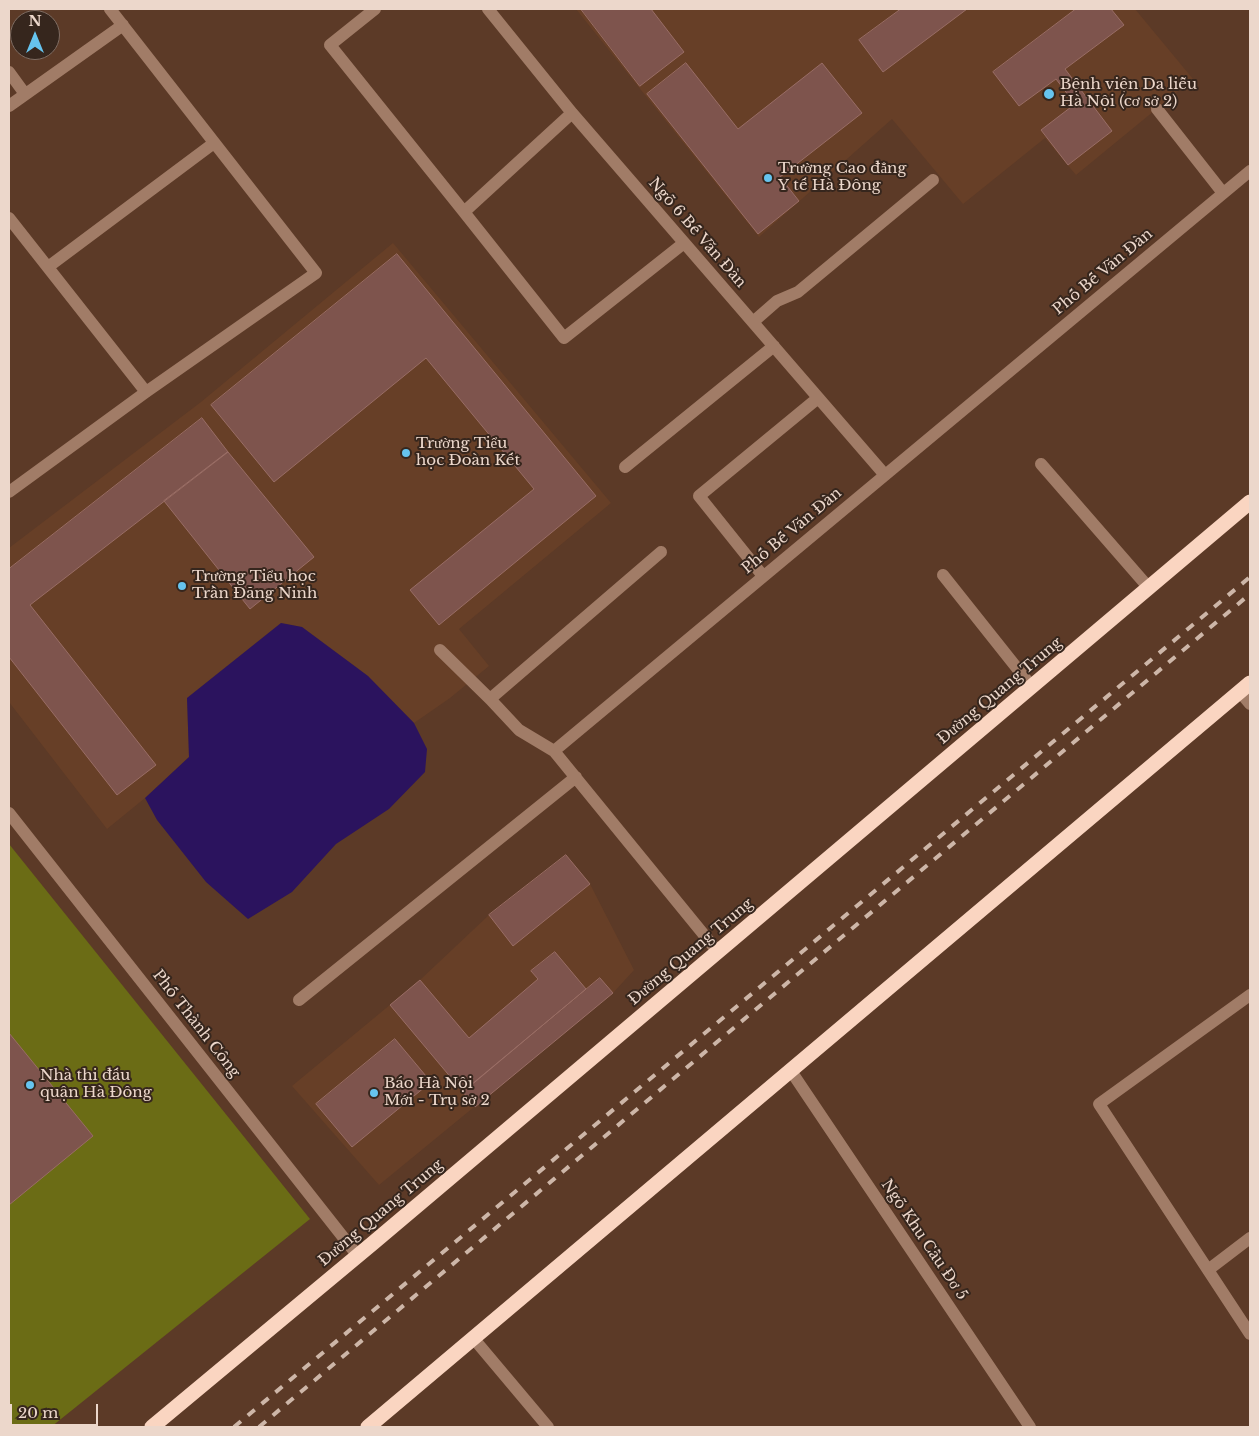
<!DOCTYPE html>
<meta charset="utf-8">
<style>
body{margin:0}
#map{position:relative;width:1259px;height:1436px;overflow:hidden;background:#5c3a27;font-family:"Libre Baskerville",serif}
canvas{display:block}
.frame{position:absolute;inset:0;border:10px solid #ecd7cb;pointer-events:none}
.north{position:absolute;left:10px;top:10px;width:50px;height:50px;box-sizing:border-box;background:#36261d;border:1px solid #7f6d63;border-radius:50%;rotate:0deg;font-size:14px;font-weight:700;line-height:20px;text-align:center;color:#ecd7cb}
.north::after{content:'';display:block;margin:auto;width:18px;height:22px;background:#66c4ef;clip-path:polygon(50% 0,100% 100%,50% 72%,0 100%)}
.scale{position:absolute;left:10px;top:1404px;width:88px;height:22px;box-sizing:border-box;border:2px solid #ecd7cb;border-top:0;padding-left:6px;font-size:15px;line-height:18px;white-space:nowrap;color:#ecd7cb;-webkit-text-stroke:4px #36261d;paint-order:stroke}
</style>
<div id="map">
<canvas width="1259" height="1436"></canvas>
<div class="frame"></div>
<div class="north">N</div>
<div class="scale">20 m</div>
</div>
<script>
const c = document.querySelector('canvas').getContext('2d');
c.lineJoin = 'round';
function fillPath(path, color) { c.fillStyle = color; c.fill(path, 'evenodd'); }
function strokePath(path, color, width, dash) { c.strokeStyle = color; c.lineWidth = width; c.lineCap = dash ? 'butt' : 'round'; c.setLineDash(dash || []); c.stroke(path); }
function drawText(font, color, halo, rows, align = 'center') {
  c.font = font + ' "Libre Baskerville",serif'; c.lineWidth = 4; c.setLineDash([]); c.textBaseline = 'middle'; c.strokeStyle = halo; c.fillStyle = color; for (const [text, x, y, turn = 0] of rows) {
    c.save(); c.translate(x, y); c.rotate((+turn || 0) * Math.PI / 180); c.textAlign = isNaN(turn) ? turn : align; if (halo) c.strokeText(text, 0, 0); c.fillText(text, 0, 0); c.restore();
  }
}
const built = new Path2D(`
 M576,9H1135L1193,79L1076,175L1045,138L963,204L892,119L759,237Z
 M393,243L611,503L459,629L489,666L450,698L414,723L368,676L302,627L281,623L187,698L189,757L145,798L107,829L9,702V548L201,402Z
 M566,855L590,884L634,970L613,993L379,1185L292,1086L420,980L489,915Z`);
const green = new Path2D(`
 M9,844L310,1219L51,1427H9Z`);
const water = new Path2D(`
 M281,623L302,627L368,676L414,723L427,749L425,772L389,809L336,844L292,892L248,919L206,882L157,820L145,798L189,757L187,698Z`);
const building = new Path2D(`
 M581,9H651L684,52L640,86Z
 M901,9H967L883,72L859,40Z
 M1076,9H1111L1124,25L1065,69L1112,131L1068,165L1041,130L1075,104L1056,79L1019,106L993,72Z
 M686,63L738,129L822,63L862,113L780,177L799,201L758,234L647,94Z
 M397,254L596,496L439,625L410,590L534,489L426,358L274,482L211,405Z
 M202,418L228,452L30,605L156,765L117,795L9,657V569Z
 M228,452L314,557L250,609L164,501Z
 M566,855L590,884L513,946L489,915Z
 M555,952L586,989L463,1092L390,1005L420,980L469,1038L538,979L531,971Z
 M600,978L613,993L475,1107L463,1092Z
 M9,1033L93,1136L9,1205Z
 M395,1039L431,1082L352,1147L316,1104Z`);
const minor = new Path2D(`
 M375,9L330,45L464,212
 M488,9L572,113L885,475
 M9,72L25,94
 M9,106L123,25
 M1157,109L1223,193
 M572,113L464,212L564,338L684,243
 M9,218L146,392
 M48,267L214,143
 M753,322L777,301L798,292L933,180
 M1041,464L1149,588
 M625,467L774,346
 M9,492L146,392L316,273L110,9
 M943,575L1032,687
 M763,576L699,496L818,398
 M440,650L490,699L519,730L554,751
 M1240,692L1250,704
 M490,699L661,552
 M9,813L358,1256
 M718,952L554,751L1250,171
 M1250,995L1099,1104L1250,1334
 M299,1000L576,777
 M791,1071L1030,1427
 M1208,1270L1250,1238
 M474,1339L548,1427`);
const highway = new Path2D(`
 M152,1427L373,1243L1250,502
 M368,1427L1250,683`);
const rail = new Path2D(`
 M234,1427L1250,577
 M259,1427L1250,594`);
const markers = [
 [1049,94,6,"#66c4ef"],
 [768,178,5,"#66c4ef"],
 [406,453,5,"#66c4ef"],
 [182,586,5,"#66c4ef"],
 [30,1085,5,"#66c4ef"],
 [374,1093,5,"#66c4ef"]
];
const poiNames = [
 ["Bệnh viện Da liễu",1060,85],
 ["Hà Nội (cơ sở 2)",1060,102],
 ["Trường Cao đẳng",778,169],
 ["Y tế Hà Đông",778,186],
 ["Trường Tiểu",416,444],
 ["học Đoàn Kết",416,461],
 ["Trường Tiểu học",192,577],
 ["Trần Đăng Ninh",192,594],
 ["Nhà thi đấu",40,1076],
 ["quận Hà Đông",40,1093],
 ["Báo Hà Nội",384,1084],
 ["Mới - Trụ sở 2",384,1101]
];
const streetNames = [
 ["Ngõ 6 Bế Văn Đàn",697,233,49],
 ["Phố Bế Văn Đàn",1103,272,-40],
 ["Phố Bế Văn Đàn",792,531,-40],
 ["Đường Quang Trung",1000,691,-40],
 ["Đường Quang Trung",691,952,-40],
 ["Phố Thành Công",196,1024,52],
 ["Đường Quang Trung",381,1213,-40],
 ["Ngõ Khu Cầu Đơ 5",924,1240,56]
];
fillPath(built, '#673f27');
fillPath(green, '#6b6c15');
fillPath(water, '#2b135e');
fillPath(building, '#7e544d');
strokePath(building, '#996d65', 1);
strokePath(minor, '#a17c67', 12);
strokePath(highway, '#fad5c1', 15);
strokePath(rail, '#cdb6a8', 4, [9, 9]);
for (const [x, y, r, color] of markers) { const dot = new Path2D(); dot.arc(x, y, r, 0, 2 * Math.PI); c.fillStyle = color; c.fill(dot); strokePath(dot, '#36261d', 2); }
drawText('15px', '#ecd7cb', '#36261d', poiNames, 'left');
drawText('15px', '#ecd7cb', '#36261d', streetNames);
</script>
